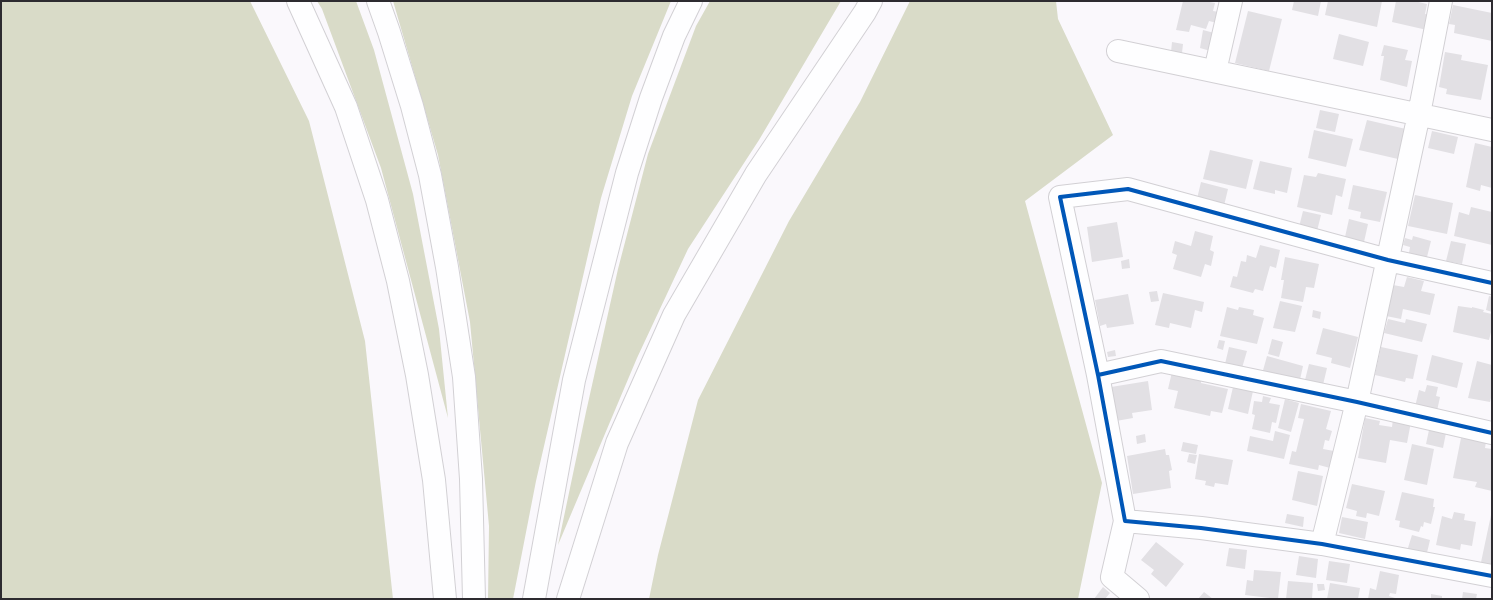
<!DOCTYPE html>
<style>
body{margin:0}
#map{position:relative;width:1493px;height:600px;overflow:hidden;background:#faf8fc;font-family:Quicksand,sans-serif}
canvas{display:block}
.frame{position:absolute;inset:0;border:2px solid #2d2b30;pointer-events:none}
</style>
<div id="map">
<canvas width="1493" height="600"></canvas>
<div class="frame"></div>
</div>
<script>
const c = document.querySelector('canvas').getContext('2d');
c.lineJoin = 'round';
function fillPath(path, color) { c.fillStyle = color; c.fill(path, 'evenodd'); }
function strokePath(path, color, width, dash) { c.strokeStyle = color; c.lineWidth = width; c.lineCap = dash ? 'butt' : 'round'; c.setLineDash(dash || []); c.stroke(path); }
const forest = new Path2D(`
 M1,1H250L309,121L365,341L393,599H1Z
 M317,1H356L374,50L413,194L439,329L448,418L381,168L322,9Z
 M393,1H671L632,96L601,198L536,481L513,599H488L489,526L470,322L438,155Z
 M710,1H841L759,140L688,249L637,358L558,545L586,412L618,269L648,154L696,26Z
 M910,1H1056L1058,19L1113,135L1025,201L1102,483L1078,599H649L658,555L698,400L789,221L860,102Z`);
const building = new Path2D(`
 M1183,1H1204L1215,3L1213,11L1219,12L1217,23L1209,21L1206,29L1191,25L1189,32L1176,30Z
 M1294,1H1321L1318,16L1292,10Z
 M1328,1H1382L1377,27L1325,15Z
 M1396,1H1414L1427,4L1425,14L1431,15L1427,30L1392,22Z
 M1453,5L1492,13V41L1454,33L1455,25L1449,24Z
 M1248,11L1282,19L1269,71L1235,63Z
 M1203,30L1218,34L1214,52L1200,48Z
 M1339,34L1369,42L1363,66L1333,59Z
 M1172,42L1183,44L1182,53L1171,52Z
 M1384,45L1408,50L1405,60L1412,61L1407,87L1380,80L1384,56H1381Z
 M1445,52L1462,55L1461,60L1488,65L1481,100L1446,94L1447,89L1439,87Z
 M1320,110L1339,114L1335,132L1316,128Z
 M1367,120L1406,129L1398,159L1359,150Z
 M1314,130L1353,139L1346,167L1308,158Z
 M1432,131L1458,137L1454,154L1428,148Z
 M1475,143L1492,147V188L1481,185L1480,191L1466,187Z
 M1210,150L1253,160L1246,189L1203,179Z
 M1260,161L1292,168L1287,193L1275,190V194L1253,189Z
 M1318,173L1346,179L1342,197L1336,195L1332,215L1297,207L1304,175L1316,177Z
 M1201,182L1228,189L1223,210L1196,203Z
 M1353,185L1387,192L1380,222L1360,218L1361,212L1348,209Z
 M1415,195L1453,203L1447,234L1408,226Z
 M1471,207L1492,212V245L1454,236L1459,212L1469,215Z
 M1303,211L1321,215L1317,231L1299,227Z
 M1349,219L1368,224L1364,242L1345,237Z
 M1117,222L1123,257L1092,262L1087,227Z
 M1195,231L1213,236L1210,250L1214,252L1211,266L1205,264L1201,277L1173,269L1177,255L1172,253L1175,241L1191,246Z
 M1413,236L1431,241L1427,257L1409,253L1410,247L1403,245L1405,238L1412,240Z
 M1451,241L1466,244L1462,264L1446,261Z
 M1260,245L1280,250L1276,268L1270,266L1263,291L1255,289L1253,293L1230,287L1233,276L1237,277L1241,261L1246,262L1247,255L1256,258Z
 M1285,257L1319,264L1314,288L1306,287L1303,302L1281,298L1284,280H1281Z
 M1129,259L1130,268L1122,269L1121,261Z
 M1407,277L1424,281L1421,291L1435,294L1430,315L1403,309L1401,319L1386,316L1393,285L1404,287Z
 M1157,291L1159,301L1151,302L1149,292Z
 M1163,293L1204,302L1202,312L1195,310L1191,328L1170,323L1169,328L1155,325Z
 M1128,294L1134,324L1107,328L1106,324L1100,326L1095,300Z
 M1489,296L1492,297V312L1486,310Z
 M1280,301L1302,306L1295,332L1273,328Z
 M1458,306L1472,308V307L1484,310L1483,312L1492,314V328L1489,340L1453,332Z
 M1227,307L1238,310L1239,307L1254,310L1253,315L1264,318L1257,344L1220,336Z
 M1313,310L1321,312L1320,319L1312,317Z
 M1388,319L1405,323L1406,319L1427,324L1422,342L1384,333Z
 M1323,328L1358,337L1350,368L1331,363L1332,358L1316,354Z
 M1272,339L1283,342L1279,357L1268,354Z
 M1219,340L1225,341L1223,350L1217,348Z
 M1229,347L1247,351L1242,368L1225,364Z
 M1381,347L1418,355L1413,379L1406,378L1405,382L1375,375Z
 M1115,350L1116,356L1108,357L1107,352Z
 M1432,355L1463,363L1457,388L1426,380Z
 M1267,356L1303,366L1299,384L1262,374Z
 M1477,361L1492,365V394L1490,402L1468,398Z
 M1309,364L1327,368L1322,389L1304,384Z
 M1172,372L1201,379V383L1228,389L1222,413L1211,411L1210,416L1174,408L1178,391L1168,389Z
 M1148,381L1152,410L1132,413L1133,418L1116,421L1111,387Z
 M1427,385L1438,387L1436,396L1440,397L1437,411L1415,407L1419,390L1425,392Z
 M1233,387L1253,391L1248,414L1228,409Z
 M1263,396L1271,398L1269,403L1280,405L1276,423L1272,422L1270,433L1252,429L1255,415L1252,414L1254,401L1262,402Z
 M1285,399L1299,403L1291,432L1278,428Z
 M1301,404L1331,411L1326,429L1332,431L1329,441L1325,440L1323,449L1334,451L1330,468L1319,465L1318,470L1289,464L1292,451L1296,452L1304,419L1298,418Z
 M1365,418L1380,421L1379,425L1392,427L1393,419L1411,422L1407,443L1390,440L1386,463L1358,458Z
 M1429,430L1446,433L1443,448L1426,444Z
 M1275,431L1290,435L1284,459L1247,451L1250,436L1273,441Z
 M1145,434L1146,442L1137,444L1136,436Z
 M1461,438L1486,442L1485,448L1492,449V491L1475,487L1477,482L1453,478Z
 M1183,442L1198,445L1196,454L1181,451Z
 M1412,444L1434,449L1427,485L1404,480Z
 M1165,449L1166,455H1169L1172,470L1169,471L1171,488L1133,494L1127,456Z
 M1189,454L1197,455L1195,464L1187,462Z
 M1199,454L1233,460L1228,485L1215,483L1214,487L1205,485L1206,481L1195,479Z
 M1298,471L1323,476L1317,506L1292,500Z
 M1352,484L1385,491L1379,516L1367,513L1366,518L1356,516L1357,511L1346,508Z
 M1402,492L1434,499L1433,507H1435L1431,524L1424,522L1423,527L1421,526L1419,532L1399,527L1400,521L1395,520Z
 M1454,512L1465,514L1464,520L1476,522L1472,546L1461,544L1460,550L1436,545L1442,516L1452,519Z
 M1287,514L1304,517L1303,527L1285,523Z
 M1491,515H1492V569L1480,567Z
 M1342,517L1368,522L1365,539L1339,533Z
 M1412,535L1430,540L1426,557L1407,551Z
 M1156,542L1184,564L1166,587L1151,574L1154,570L1141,560Z
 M1229,548L1247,550L1245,569L1226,566Z
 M1299,556L1318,559L1316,578L1296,575Z
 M1329,561L1350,564L1347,583L1326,580Z
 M1254,570L1281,572L1278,599L1245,595L1247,580L1253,581Z
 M1380,571L1399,575L1396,594L1390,593L1389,596L1395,598V599H1368L1370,588L1376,590Z
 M1288,581L1313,583L1312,599H1286Z
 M1330,583L1360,588L1358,599H1327Z
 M1317,584H1324L1325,590L1318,591Z
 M1103,587L1110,593L1105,599H1094Z
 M1204,592L1213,599H1198Z
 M1463,592L1477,594L1476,599H1462Z
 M1431,594L1442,596V599H1431Z`);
const minor = new Path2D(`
 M1118,51L1492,130
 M1215,71L1231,1
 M1492,283L1388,260L1128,189L1060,197L1098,375L1125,521L1201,528L1322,544L1492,576
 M1098,375L1161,361L1357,402L1492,433
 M1125,521L1112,577L1138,599
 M1322,544L1357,402L1419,114L1441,1`);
const motorway = new Path2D(`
 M298,1L346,107L377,200L398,281L417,375L434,480L445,599
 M378,1L389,32L412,106L430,175L447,267L464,377L471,479L474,599
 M534,599L574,380L627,173L651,98L674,36L691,1
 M568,599L617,443L674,315L756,174L865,12L871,1`);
const cycleway = new Path2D(`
 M1492,283L1388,260L1128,189L1060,197L1098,375L1125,521L1201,528L1322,544L1492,576
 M1098,375L1161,361L1357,402L1492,433`);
fillPath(forest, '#d9dbc8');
fillPath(building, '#e2e0e4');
strokePath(minor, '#d2d0d4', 24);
strokePath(motorway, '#d2d0d4', 24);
strokePath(minor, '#fefeff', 22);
strokePath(motorway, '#fefeff', 22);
strokePath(cycleway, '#0057b8', 4);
</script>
